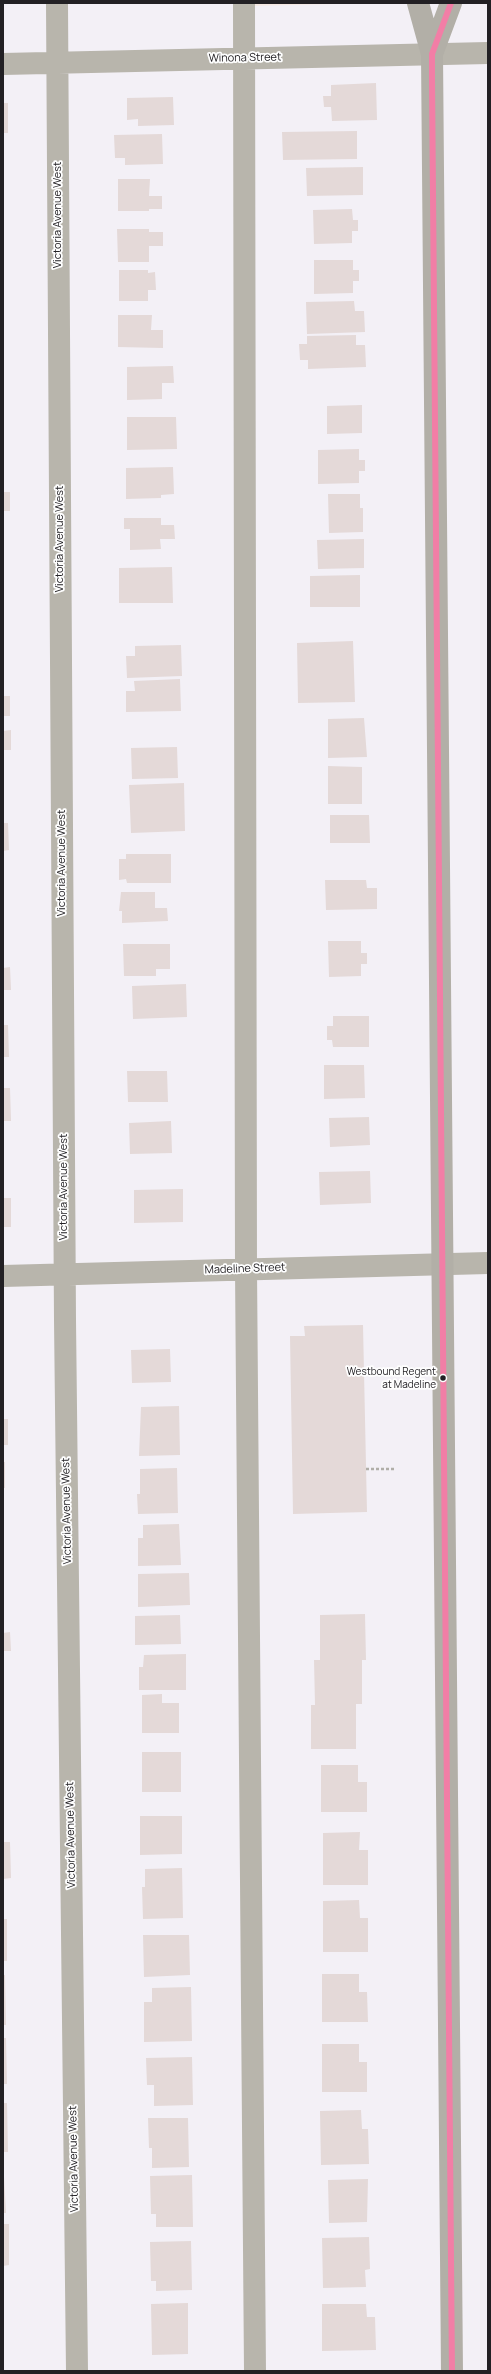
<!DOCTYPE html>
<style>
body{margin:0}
#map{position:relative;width:491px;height:2374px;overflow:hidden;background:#f3f0f6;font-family:Manrope,sans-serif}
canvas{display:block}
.frame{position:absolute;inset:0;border:4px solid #222024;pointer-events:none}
</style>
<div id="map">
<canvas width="491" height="2374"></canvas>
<div class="frame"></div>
</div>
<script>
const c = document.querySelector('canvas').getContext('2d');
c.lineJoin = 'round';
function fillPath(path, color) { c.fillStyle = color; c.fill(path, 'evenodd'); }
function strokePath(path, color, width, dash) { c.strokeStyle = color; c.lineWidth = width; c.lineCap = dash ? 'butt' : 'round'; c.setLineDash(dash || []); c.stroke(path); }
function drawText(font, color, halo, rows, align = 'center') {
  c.font = font + ' Manrope,sans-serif'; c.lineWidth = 3.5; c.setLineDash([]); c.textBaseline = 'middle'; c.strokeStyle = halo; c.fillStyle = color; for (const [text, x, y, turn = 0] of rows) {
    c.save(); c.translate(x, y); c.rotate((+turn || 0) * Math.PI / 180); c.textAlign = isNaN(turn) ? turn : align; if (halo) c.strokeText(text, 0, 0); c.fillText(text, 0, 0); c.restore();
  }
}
const commercial = new Path2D(`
 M247,3H382L247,6Z`);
const building = new Path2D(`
 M376,83L377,120L332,121L331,107H324L323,96H331V85Z
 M173,97L174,125L138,126V119L127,120V98Z
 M3,103H8V133H3Z
 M357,131V159L283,160L282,132Z
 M162,134L163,164L125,165V158H115L114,135Z
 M363,167V195L307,196L306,168Z
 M118,179H150L149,196H162V209H149V211H118Z
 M352,209L353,220H358V231H352V243L314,244L313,210Z
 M117,229H149V232H163V246H149V262H118Z
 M314,260H353V270H359V281H353V293L314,294Z
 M119,270H148V273L155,272L156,290H148V301H119Z
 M354,301L355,311H364L365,332L307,334L306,302Z
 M118,315H152L151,330H163V348L118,347Z
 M356,335V345H365L366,367L308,369V360H300L299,344H307V336Z
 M173,366L174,383H162V399L127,400V367Z
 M362,405V433L327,434V406Z
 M127,417H176L177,449L127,450Z
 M359,449V460H365V471H359V483L318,484V450Z
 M173,467L174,494L161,495V498L126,499V468Z
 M3,492H10V511H3Z
 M328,494H360V508H363V532L329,533Z
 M124,518H161V525H174L175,539H160L161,549L130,550V529H124Z
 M364,539V568L318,569L317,540Z
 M172,567L173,603H119V568Z
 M360,575V607H310V576Z
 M353,641L355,702L298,703L297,643Z
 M181,645L182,676L127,678L126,656H135V646Z
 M180,679L181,711L126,712V691H135L134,681Z
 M3,696H10V716H3Z
 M364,718L367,757L328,758V719Z
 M11,730V750H3V731Z
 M177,747L178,778L132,779L131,748Z
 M328,766L362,767V804H328Z
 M184,783L185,831L131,833L129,785Z
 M330,815H369L370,843H330Z
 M3,823H8L9,850L3,851Z
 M126,854H171V883H127L126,879L119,880V859H126Z
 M325,880H366L367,888H377V909L326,910Z
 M121,892H155V908H167L168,921L122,923V911H119Z
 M328,941H361V953H367V964H361V976L329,977Z
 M123,944H170V969H156V976H124Z
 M10,967L11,990H3V968Z
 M186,984L187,1017L133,1019L132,986Z
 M333,1016H369V1047H333L332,1040H327V1026H333Z
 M3,1025H8L9,1057H3Z
 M324,1065H364L365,1098L324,1099Z
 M127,1071H167L168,1102H128Z
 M3,1081L4,1088H10L11,1121H3Z
 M369,1117L370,1145L330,1147L329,1118Z
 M171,1121L172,1153L130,1154L129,1123Z
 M370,1171L371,1203L320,1205L319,1172Z
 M183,1189V1222L134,1223V1190Z
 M3,1198H11V1227H3Z
 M363,1325L367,1512L293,1514L290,1336H305L304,1326Z
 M170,1349L171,1382L132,1383L131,1350Z
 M179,1406L180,1455L139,1456L141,1407Z
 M3,1419H8V1445H3Z
 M3,1462H5V1488H3Z
 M177,1468L178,1513L138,1514L137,1494H140V1469Z
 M179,1524L181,1565L138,1566V1538H143V1525Z
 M189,1573L190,1605L138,1607V1574Z
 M365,1614L366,1660H362V1704H356V1749H311V1705H315L314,1660H320V1615Z
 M180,1615L181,1644L135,1645V1616Z
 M10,1632L11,1651H3V1633Z
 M186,1654V1690H139V1667H143L144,1655Z
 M162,1694V1703H179V1733H142V1695Z
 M142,1752H181V1792H142Z
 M321,1765H358V1782H367V1812H321Z
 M140,1816H182V1854L140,1855Z
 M360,1832L359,1850H368V1885H323V1833Z
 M3,1842H10L11,1878L3,1879Z
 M182,1868L183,1918L143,1919L142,1887H145V1869Z
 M359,1900L360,1918H368V1952H323V1901Z
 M3,1919H7V1961H3Z
 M143,1935H189L190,1975L144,1977Z
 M322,1974H359V1992H367L368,2022H322Z
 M3,1975H5L6,2025H3Z
 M191,1987L192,2041L144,2042V2002H152V1988Z
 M3,2038H6L7,2084H3Z
 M322,2044H359V2062H367V2092H322Z
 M192,2057L193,2105L154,2106V2085H147L146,2058Z
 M3,2103H7L8,2152H3Z
 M361,2110L362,2129H368L369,2164L321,2165L320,2111Z
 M148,2118H188L189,2167L152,2168V2148H149Z
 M3,2158L6,2213H3Z
 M192,2175L193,2227H156V2214H151L150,2176Z
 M368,2179L367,2222L329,2223L328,2180Z
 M3,2224H9V2265L3,2266Z
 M369,2237L370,2269L365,2270L366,2287L323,2288L322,2238Z
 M191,2241L192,2290L156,2291V2281H151L150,2242Z
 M188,2303V2354L152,2355L151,2304Z
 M322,2304H366L367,2317H375L376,2350L322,2351Z`);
const path = new Path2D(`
 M366,1469H395`);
const minor = new Path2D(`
 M57,3L65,1320L77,2371
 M244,3L246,1269L255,2371
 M3,64L488,53
 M3,1276L488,1263`);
const major = new Path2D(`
 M418,3L432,54L452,2371
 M432,54L451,3`);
const bus1 = new Path2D(`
 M451,3L432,54V79L452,2371`);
const markers = [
 [443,1378,3.5,"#222024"]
];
const busNames = [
 ["Westbound Regent",436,1372],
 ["at Madeline",436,1385]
];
const streetNames = [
 ["Winona Street",245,58,-1],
 ["Victoria Avenue West",58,215,-90],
 ["Victoria Avenue West",60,539,-90],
 ["Victoria Avenue West",62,863,-90],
 ["Victoria Avenue West",64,1187,-90],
 ["Madeline Street",245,1269,-2],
 ["Victoria Avenue West",67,1511,-91],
 ["Victoria Avenue West",71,1835,-91],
 ["Victoria Avenue West",74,2159,-91]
];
fillPath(commercial, '#f5e8e3');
fillPath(building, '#e4d9d8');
strokePath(path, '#b0aea8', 2.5, [3, 2]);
strokePath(minor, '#b8b5ac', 22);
strokePath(major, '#b2afa7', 22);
strokePath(bus1, '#f27ea6', 6);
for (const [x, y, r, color] of markers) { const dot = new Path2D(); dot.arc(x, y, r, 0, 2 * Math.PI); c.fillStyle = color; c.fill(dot); strokePath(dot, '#fefefe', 1.5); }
drawText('10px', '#222024', '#fefefe', busNames, 'right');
drawText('11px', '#222024', '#fefefe', streetNames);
</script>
